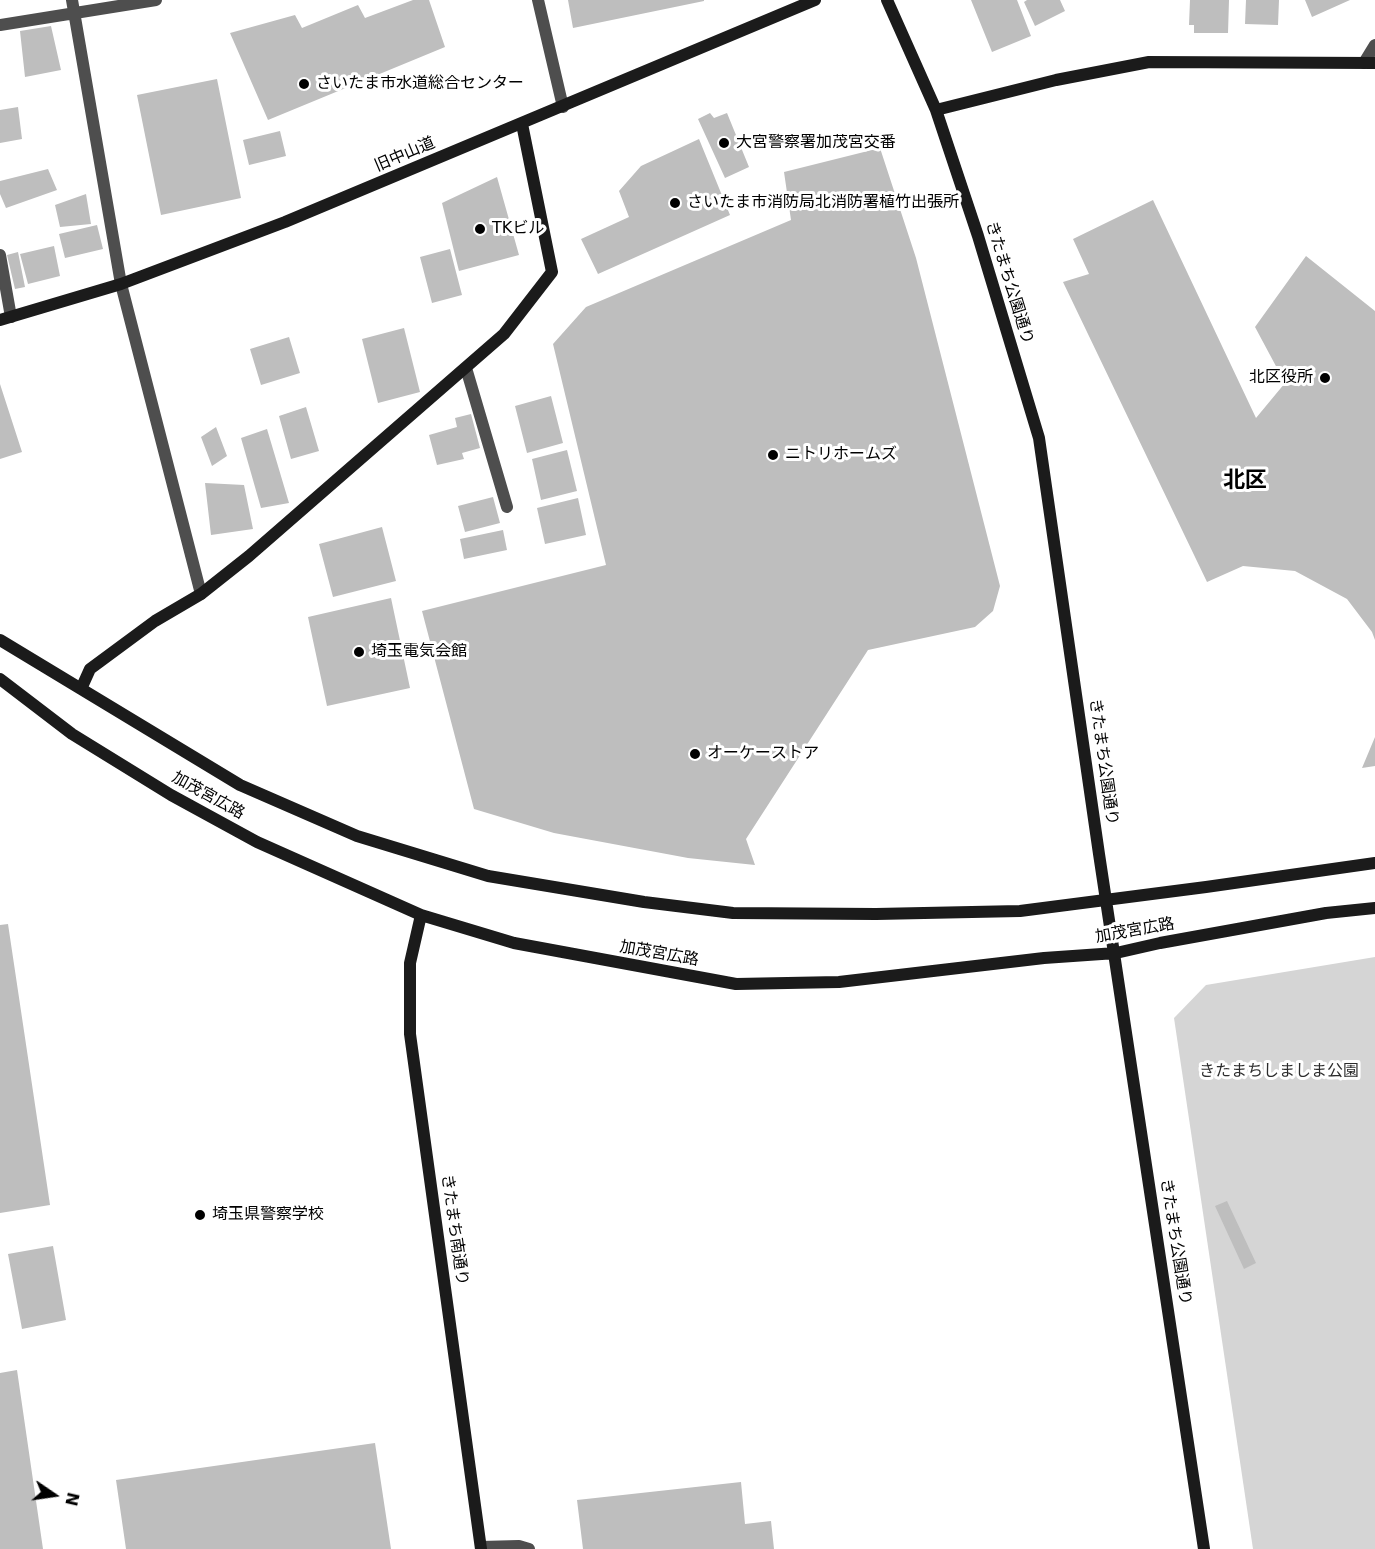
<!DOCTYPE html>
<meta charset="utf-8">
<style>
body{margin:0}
#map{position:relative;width:1375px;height:1549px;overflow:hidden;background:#fff;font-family:"DejaVu Sans",sans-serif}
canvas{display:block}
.north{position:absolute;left:24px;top:1465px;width:60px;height:60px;-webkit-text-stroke:4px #fff;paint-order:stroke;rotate:103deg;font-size:16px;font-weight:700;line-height:24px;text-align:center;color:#000}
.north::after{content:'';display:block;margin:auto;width:21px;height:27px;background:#000;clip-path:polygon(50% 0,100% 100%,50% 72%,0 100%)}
</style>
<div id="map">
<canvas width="1375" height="1549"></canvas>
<div class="north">N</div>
</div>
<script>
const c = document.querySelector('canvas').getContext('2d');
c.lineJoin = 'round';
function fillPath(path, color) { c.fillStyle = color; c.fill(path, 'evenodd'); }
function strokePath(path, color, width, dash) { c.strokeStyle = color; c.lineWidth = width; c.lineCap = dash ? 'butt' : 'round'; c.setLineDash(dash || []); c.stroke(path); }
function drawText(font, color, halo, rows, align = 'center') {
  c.font = font + ' "DejaVu Sans","Noto Sans JP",sans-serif'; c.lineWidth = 6; c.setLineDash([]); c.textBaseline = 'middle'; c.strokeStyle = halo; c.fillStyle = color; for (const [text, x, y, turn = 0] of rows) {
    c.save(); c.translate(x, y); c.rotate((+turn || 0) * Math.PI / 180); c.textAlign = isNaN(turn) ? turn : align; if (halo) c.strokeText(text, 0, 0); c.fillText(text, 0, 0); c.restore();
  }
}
const green = new Path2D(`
 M1375,957V1549H1253L1174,1018L1206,985Z`);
const building = new Path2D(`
 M413,0H429L445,47L268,120L230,33L295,15L302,28L358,5L365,18Z
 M568,0H704V1L573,28Z
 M971,0H1017L1031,36L992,52Z
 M1027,0H1060L1065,11L1035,26L1024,2Z
 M1190,0H1229L1228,33H1194V25H1189Z
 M1246,0H1279L1278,25L1245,24Z
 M1305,0H1350L1312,17Z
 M51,26L61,70L25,77L20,31Z
 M217,79L241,198L161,215L137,95Z
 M18,107L22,139L0,143V110Z
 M710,113L714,118L727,113L749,167L725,178L698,119Z
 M280,131L286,156L249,165L243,140Z
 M699,139L730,215L598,274L581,239L629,217L619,191L641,166Z
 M880,148L916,258L1000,586L993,611L975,627L868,650L746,839L755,865L688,858L554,833L474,809L422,611L606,565L553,344L586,307L791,220L784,172Z
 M48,169L57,190L6,208L0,194V181Z
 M497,177L519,255L459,271L442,203Z
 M86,194L91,224L60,227L55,205Z
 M1153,200L1256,418L1285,383L1255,327L1306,256L1375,311V640L1372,632L1347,599L1295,571L1243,566L1207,582L1063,282L1089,274L1073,239Z
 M97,225L103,249L65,258L59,234Z
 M54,246L60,276L28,284L20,254Z
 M450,249L462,295L432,303L420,257Z
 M18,252L25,287L15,289L7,255Z
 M404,328L420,392L378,403L362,339Z
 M289,337L300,373L261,385L250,349Z
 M0,384L22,452L0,459Z
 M551,396L563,443L527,453L515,406Z
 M306,407L319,451L291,459L279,416Z
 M471,414L480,448L462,453L464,459L437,465L429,435L457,427L455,418Z
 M216,427L227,456L212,466L201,437Z
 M267,429L289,503L261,508L241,438Z
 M567,450L577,491L541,500L532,459Z
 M205,483L244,485L253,529L211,535Z
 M493,497L500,523L465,532L458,506Z
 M578,498L586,535L545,544L537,508Z
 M382,527L396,581L333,597L319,544Z
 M503,530L507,550L464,559L460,539Z
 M391,598L410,688L327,706L308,617Z
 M1375,737V766L1362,768Z
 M8,924L50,1205L0,1213V925Z
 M1227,1201L1256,1263L1244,1269L1215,1206Z
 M53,1246L66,1320L22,1329L8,1254Z
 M17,1370L43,1549H0V1373Z
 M375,1443L391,1549H126L116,1480Z
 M741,1482L745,1524L771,1521L774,1549H583L577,1500Z`);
const lane = new Path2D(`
 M0,255L11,317
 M466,368L507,507
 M481,1547L519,1546L529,1549`);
const street = new Path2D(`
 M72,0L121,284L201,594
 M538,0L563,107
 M0,25L156,0
 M1364,63L1375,45`);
const secondary = new Path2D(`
 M887,0L936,110L978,236L1039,438L1099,854L1204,1549
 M936,110L1056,80L1149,62L1375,63
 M0,320L121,284L285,222L815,0
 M0,640L240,785L357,836L488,876L644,902L733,913L876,914L1020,911L1206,887L1375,863
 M0,679L72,734L171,795L257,842L421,915L514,943L736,984L839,982L1044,958L1116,953L1160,943L1326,913L1375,908
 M81,689L90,669L155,621L201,594L249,556L504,334L552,272L522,124
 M421,915L410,963V1034L481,1549`);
const markers = [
 [304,84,6,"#000"],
 [724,143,6,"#000"],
 [675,203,6,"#000"],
 [480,229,6,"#000"],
 [1325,378,6,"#000"],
 [773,455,6,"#000"],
 [359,652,6,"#000"],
 [695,754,6,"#000"],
 [200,1215,6,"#000"]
];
const poiNames = [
 ["さいたま市水道総合センター",316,84],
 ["大宮警察署加茂宮交番",736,143],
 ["さいたま市消防局北消防署植竹出張所",687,203],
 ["TKビル",492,229],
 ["北区役所",1313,378,"right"],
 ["ニトリホームズ",785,455],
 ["埼玉電気会館",371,652],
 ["オーケーストア",707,754],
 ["埼玉県警察学校",212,1215]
];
const streetNames = [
 ["旧中山道",405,155,-23],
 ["きたまち公園通り",1009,283,73],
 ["きたまち公園通り",1103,762,82],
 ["加茂宮広路",208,796,29],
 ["加茂宮広路",1135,931,-10],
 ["加茂宮広路",659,954,10],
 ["きたまち南通り",454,1230,82],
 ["きたまち公園通り",1175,1242,81]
];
const parkNames = [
 ["きたまちしましま公園",1279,1072]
];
const districtNames = [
 ["北区",1245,481]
];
fillPath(green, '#d5d5d5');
fillPath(building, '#bebebe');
strokePath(lane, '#4e4e4e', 12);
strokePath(street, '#4e4e4e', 12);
strokePath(secondary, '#1b1b1b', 12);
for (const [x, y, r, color] of markers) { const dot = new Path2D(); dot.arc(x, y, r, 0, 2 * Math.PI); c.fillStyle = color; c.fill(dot); strokePath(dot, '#fff', 2); }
drawText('16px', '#000', '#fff', poiNames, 'left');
drawText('16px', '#000', '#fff', streetNames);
drawText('16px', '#2c2c2c', '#fff', parkNames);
drawText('bold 22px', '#000', '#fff', districtNames);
</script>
